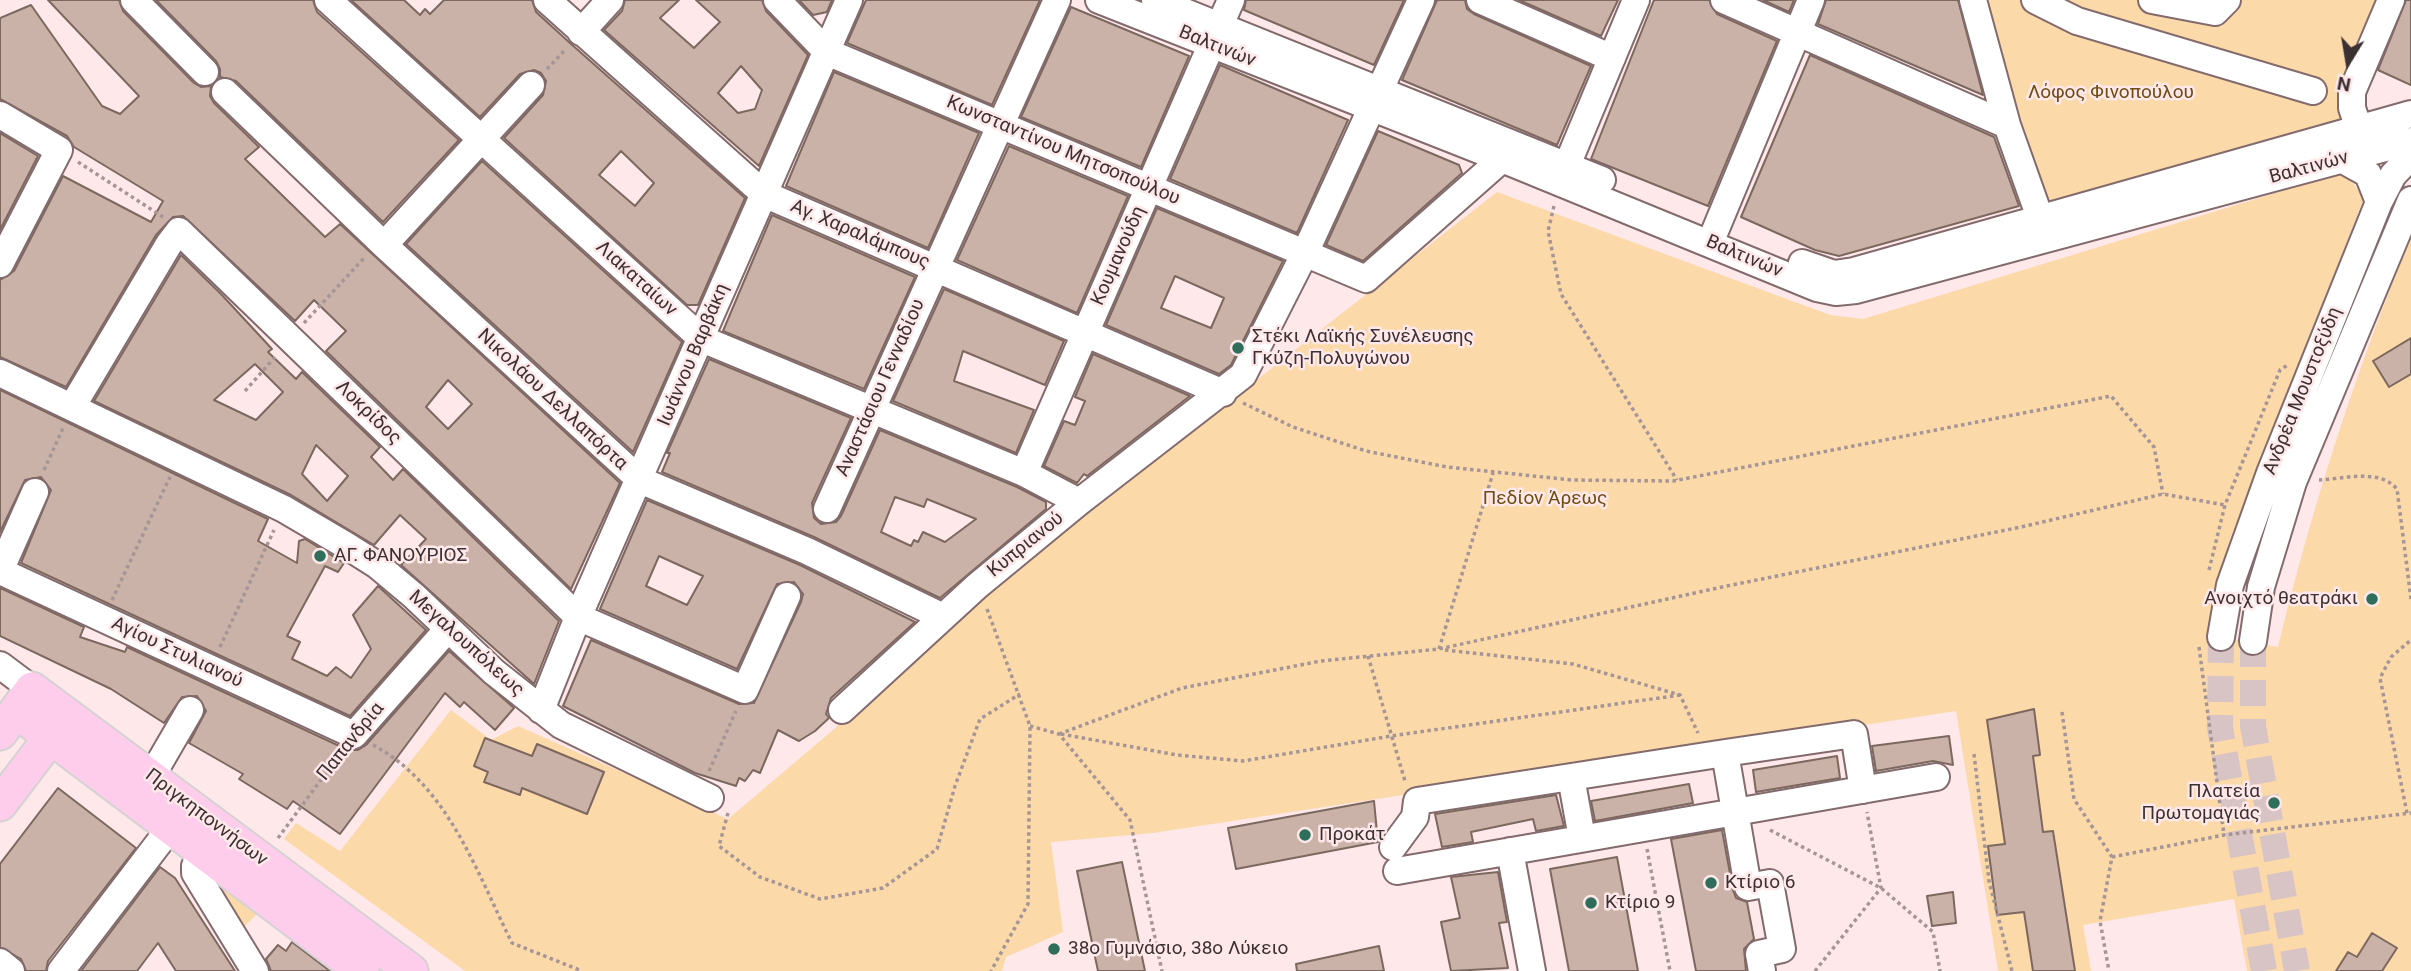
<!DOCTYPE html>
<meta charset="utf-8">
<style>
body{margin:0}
#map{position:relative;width:2411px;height:971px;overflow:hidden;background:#ffe8ea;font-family:Roboto,sans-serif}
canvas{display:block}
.north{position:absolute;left:2313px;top:28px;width:70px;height:70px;-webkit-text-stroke:5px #ffe8ea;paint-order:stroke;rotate:191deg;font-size:19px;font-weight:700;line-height:28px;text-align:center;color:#3c3132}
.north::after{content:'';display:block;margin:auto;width:24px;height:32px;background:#3c3132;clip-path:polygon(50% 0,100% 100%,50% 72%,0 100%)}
</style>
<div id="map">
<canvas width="2411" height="971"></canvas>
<div class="north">N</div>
</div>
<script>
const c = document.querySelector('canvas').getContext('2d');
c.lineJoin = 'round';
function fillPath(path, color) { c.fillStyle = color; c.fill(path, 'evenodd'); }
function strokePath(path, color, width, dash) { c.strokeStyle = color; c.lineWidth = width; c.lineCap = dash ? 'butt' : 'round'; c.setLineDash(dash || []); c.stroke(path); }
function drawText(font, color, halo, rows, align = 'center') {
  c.font = font + ' Roboto,sans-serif'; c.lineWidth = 5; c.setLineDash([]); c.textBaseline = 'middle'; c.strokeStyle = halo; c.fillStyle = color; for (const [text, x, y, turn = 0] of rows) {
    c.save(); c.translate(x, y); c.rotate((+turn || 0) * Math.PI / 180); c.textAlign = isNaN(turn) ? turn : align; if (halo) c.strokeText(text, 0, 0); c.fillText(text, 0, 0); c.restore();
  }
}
const green = new Path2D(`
 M1983,0H2384L2339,107L2340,126L2049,206Z
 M2344,172L2364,198L2232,534L2217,584L2221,637L2278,647C2312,506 2356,370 2411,237V971H2247L2234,899L2083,925L2091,971H1998L1956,711L1153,833L1051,842L1063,932L1006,957L1002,971H465L284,839L296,823L340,851L451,710L491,740L518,726L728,819L833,730L937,630L1497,192L1830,315L1863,319Z
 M213,878L261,910L240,931Z`);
const building = new Path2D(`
 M48,0H119L123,11L194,83L201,87L211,86L210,96L214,103L259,147L245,159L325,237L340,224L620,483L571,589L326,351L346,331L314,300L295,321L183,216L173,217L156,235L66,387L0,357V280L14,271L63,176L151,222L163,201L74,147L67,136L0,99V18L31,5L102,106L120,114L139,96ZM448,380L472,404L448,429L426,407Z
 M156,0H313L317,12L459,140L383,222L236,81L220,77V69L216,61Z
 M351,0H404L420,15L425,9L430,14L444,0H532L536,12L570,43L745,198L698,305H687L504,138L543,95L546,81L541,73L534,70L520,74L480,117ZM621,151L654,183L635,206L599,175Z
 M625,0H679L660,18L694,48L720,22L696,0H762L766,11L808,55L759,166L604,30L622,11ZM741,66L762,90L755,109L738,113L718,93Z
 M799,0H832L827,12L813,15Z
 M866,0H1040L992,105L847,43Z
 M1246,0H1404L1374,65L1244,10Z
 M1437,0H1465L1467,9L1474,14L1591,66L1557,145L1402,80Z
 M1519,0H1618L1601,36Z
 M1654,0H1709L1717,14L1777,41L1708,206L1591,159Z
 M1763,0H1794L1789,12Z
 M1826,0H1958L1983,95L1818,24Z
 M2406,0H2411V85L2378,70Z
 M1071,7L1189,56L1141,167L1021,117Z
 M1810,55L1994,137L2019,206L1839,256L1815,250L1741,217Z
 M1220,65L1348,120L1297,233L1170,179Z
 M834,72L979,133L928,248L786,186Z
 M1378,131L1459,165L1462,173L1363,261L1326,245Z
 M0,133L38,156L0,230Z
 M1009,146L1128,196L1077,313L957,260Z
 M482,161L682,342L633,452L406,244Z
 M1157,208L1283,261L1231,365L1219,374L1106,325ZM1175,276L1224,298L1211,328L1161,308Z
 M772,215L915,277L864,389L723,331Z
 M181,255L221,294L272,349L268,352L296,379L302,372L380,447L371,457L393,480L403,469L559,621L534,684L401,565L426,539L400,515L374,545L291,495L94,401ZM255,364L283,392L256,420L214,400ZM316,445L348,476L327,501L302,474Z
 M944,289L1064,341L1045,385L963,351L954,381L1034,410L1016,453L893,401Z
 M2411,338V374L2389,387L2373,361Z
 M1093,354L1190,396L1087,476L1084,474L1077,483L1044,466L1064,421L1075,425L1085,401L1075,397Z
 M709,359L851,418L812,503L814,518L821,524L836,522L841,516L880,430L1017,487L1046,502V509L940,598L814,537L662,472L670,453H667ZM895,497L924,507L927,499L976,519L945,542L923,532L918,542L914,540L911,546L881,532Z
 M0,390L268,519L258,541L297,563L299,541L305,539L344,563L338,572L325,566L287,636L300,642L292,659L327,676L336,667L351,678L371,649L353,615L378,586L426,630L350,716L21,563L51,490L41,477L25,480L0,532Z
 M647,500L800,565L915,622L831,698L826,714L829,718L815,731L799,741L778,730L760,773L753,770L745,781L739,778L736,786L695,773L563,706L591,640L739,704L754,703L801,602L803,594L794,582L777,584L737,669L600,609ZM659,556L703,576L687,605L646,586Z
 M0,588L84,627L80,637L125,652L127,647L348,750H358L366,745L449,651L514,708L495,730L464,702L460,707L445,693L340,834L293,801L287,809L239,779L243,774L189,743L206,711L197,696L182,697L164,723L111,689L0,636Z
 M2034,709L2040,755L2033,756L2043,832L2053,831L2075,971H2033L2024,912L1997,915L1988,846L2005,844L1987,720Z
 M1949,736L1953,765L1933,761L1876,771L1872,746Z
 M485,738L532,756L537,744L604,772L587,814L522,788L520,795L484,782L488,772L474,766Z
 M1837,756L1840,778L1756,792L1753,770Z
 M1689,784L1693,803L1595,821L1591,801Z
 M58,788L136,848L48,961L46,971H26L21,959L0,947V864Z
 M1556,795L1564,826L1536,831L1533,819L1471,832L1473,842L1442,847L1435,814Z
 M1374,801L1378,842L1236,869L1228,828Z
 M1722,830L1733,890L1736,898L1747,902L1754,939L1744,949L1746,971H1696L1671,839Z
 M1617,857L1638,971H1569L1550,869Z
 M1122,862L1145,971H1098L1077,871Z
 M160,867L175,878L235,971H176L158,943L137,971H81Z
 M1498,872L1507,922L1499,923L1508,968L1451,971L1441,922L1460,918L1451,877Z
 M1953,892L1956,923L1932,926L1927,896Z
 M2372,933L2397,948L2382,971H2336L2348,952L2357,957Z
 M292,942L330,971H271L266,959L278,945L286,951Z
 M1379,946L1384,971H1297L1296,964Z`);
const minorTunnel = new Path2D(`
 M2221,637L2220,728L2264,971
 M2253,641V726L2297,971`);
const path = new Path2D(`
 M547,69L566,49
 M78,162L163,217
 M1554,206L1548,231L1561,294L1677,480
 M304,323L365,257
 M245,391L275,357
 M1243,403L1293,427L1366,451L1447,467L1572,480L1673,481L2111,396L2154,447L2163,494
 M44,470L64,426
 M2319,480C2344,479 2379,468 2397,489L2411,599
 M2209,570L2225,505L2280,370L2289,364
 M112,600L170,477
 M987,609L1030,726L1028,904L991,971
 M220,647L274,530
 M2199,647L2224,835
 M1439,649L1493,473
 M1445,650L1573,664L1680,695L1698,733
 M1368,656L1405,781
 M2062,712L2074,799L2112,857L2100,921L2109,971
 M1030,726L1059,734L1130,820L1162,971
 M1059,734L1182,688L1321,661L1439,649L1722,587L2021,527L2163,494L2225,505
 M1061,734L1177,755L1243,761L1391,736L1680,695
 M373,745C448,785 476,871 512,943L582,971
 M1974,754L1989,881L2012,971
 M709,771L736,711
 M728,813L719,846L760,877L820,899L883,888L937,849L955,786L980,719L1020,694
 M2407,813L2380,678L2391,657L2411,640
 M1770,830L1881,888L1933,932L1940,971
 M278,838L340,754
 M1647,849L1670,971
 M2112,857L2224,835L2411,813
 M1815,971L1881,888L1867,812`);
const minor = new Path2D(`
 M134,0L205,72
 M328,0L702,339L1024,473L1079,502
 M547,0L764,194L1223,393
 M777,0L827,52L1366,279L1502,159
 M1099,0L1502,159L1817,288L1836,292L1856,290L2411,141
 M1155,0L1602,180
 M1480,0L1612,58
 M1724,0L2007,125
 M1973,0L2007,125L2045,232
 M2035,0L2077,21L2313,91
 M2152,0L2215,12L2227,0
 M581,32L610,0
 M225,92L384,245L640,480L807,551L941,616
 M0,115L59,150L0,264
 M2359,129L2352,108V92L2391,0
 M2341,159L2368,174L2379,202
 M1560,182L1636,0
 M1710,243L1811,0
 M384,245L531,85
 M1802,263L1834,274L1854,271L2411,114
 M0,373L284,509L347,546L377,565L414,596L494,672L561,725L710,798
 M72,407L169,244L179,231L578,617L745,690L787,596
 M1024,473L1231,0
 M35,492L0,571L354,735L447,630
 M827,509L1057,0
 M2221,637L2230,585L2270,473L2379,202L2393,175L2411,156
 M2253,641L2261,587L2293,482L2411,200
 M0,665L32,689
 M541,710L578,617L849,0
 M842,710L977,586L1079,502L1243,375L1305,253L1421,0
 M1725,753L1854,734L1863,790
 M151,777L190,710
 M1571,777L1582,838
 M1393,847L1415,817L1417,801L1725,753L1748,887L1770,883L1782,949L1759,954L1762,971
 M1510,851L1532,971
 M206,854L195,866V873L255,971
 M1397,871L1936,777
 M0,962L11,971
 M61,971L171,827`);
const major = new Path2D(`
 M16,711L362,971
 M0,733L32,689L411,971
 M0,804L64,720`);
const markers = [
 [1238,348,7,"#2f6e5b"],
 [320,556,7,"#2f6e5b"],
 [2372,599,7,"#2f6e5b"],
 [2274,803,7,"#2f6e5b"],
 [1305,835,7,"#2f6e5b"],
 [1711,883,7,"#2f6e5b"],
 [1591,903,7,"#2f6e5b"],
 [1054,949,7,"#2f6e5b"]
];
const streetNames = [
 ["Βαλτινών",1217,47,22],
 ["Κωνσταντίνου Μητσοπούλου",1063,151,23],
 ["Βαλτινών",2309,168,-15],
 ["Αγ. Χαραλάμπους",860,235,23],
 ["Κουμανούδη",1119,256,-66],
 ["Βαλτινών",1744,257,23],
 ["Λιακαταίων",636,279,42],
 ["Ιωάννου Βαρβάκη",694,355,-67],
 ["Αναστάσιου Γενναδίου",881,388,-66],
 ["Ανδρέα Μουστοξύδη",2303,391,-68],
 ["Νικολάου Δελλαπόρτα",552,400,43],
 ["Λοκρίδος",368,413,44],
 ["Κυπριανού",1026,545,-39],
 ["Μεγαλουπόλεως",466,644,42],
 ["Αγίου Στυλιανού",177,653,25],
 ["Παπανδρία",351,742,-51],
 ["Πριγκηποννήσων",206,818,37]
];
const parkNames = [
 ["Λόφος Φινοπούλου",2111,93],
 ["Πεδίον Άρεως",1545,499]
];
const poiNames = [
 ["Στέκι Λαϊκής Συνέλευσης",1252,337],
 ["Γκύζη-Πολυγώνου",1252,359],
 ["ΑΓ. ΦΑΝΟΥΡΙΟΣ",334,556],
 ["Ανοιχτό θεατράκι",2358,599,"right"],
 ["Πλατεία",2260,792,"right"],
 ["Πρωτομαγιάς",2260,814,"right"],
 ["Προκάτ",1319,835],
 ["Κτίριο 6",1725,883],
 ["Κτίριο 9",1605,903],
 ["38ο Γυμνάσιο, 38ο Λύκειο",1068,949]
];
fillPath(green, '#fcd9a8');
fillPath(building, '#cab2a8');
strokePath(building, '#7d685f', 2);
strokePath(minorTunnel, '#d8c3c5', 26, [26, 13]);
strokePath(minor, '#836b6d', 30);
strokePath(major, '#d4d2d2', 37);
strokePath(path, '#a69596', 3.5, [3.5, 3.5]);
strokePath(minor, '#fff', 26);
strokePath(major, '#fecdeb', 33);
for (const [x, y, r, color] of markers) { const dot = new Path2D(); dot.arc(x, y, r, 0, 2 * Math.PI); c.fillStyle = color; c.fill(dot); strokePath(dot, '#ffe8ea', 2.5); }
drawText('19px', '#3c3132', '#ffe8ea', streetNames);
drawText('19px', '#6e4d13', '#ffe8ea', parkNames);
drawText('19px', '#3c3132', '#ffe8ea', poiNames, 'left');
</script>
